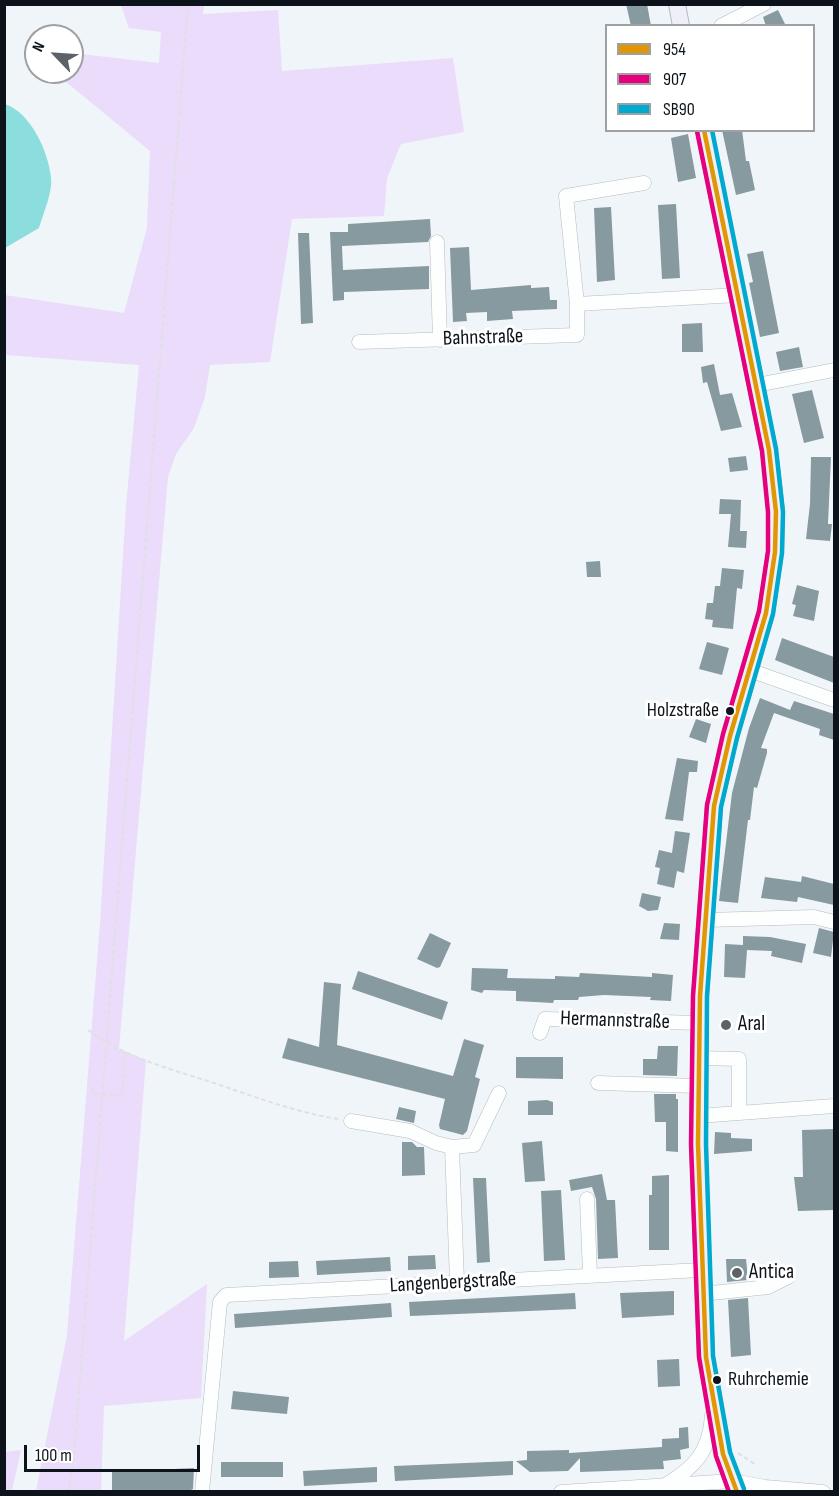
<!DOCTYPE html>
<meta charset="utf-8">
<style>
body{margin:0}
#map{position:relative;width:839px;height:1496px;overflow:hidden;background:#f0f5fa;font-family:"Sofia Sans Condensed",sans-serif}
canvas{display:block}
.frame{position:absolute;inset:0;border:6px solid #0c131a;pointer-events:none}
.legend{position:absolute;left:605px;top:24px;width:210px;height:108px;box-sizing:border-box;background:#fff;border:2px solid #9ea1a3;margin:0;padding:8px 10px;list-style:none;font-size:18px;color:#0c131a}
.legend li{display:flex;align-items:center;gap:12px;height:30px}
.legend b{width:30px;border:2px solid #9ea1a3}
.north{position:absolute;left:24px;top:24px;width:60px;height:60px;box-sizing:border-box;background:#fff;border:2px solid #9ea1a3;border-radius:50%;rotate:295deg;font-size:16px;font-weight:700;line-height:24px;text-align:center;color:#0c131a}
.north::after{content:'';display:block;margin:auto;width:21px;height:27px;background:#5c6268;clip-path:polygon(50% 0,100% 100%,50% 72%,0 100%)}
.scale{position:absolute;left:24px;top:1445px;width:176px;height:27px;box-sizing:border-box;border:3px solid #0c131a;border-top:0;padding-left:8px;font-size:18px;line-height:21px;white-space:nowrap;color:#0c131a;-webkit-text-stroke:4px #fff;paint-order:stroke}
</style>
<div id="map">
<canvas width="839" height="1496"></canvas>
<div class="frame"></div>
<ul class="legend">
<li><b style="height:8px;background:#e09703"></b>954</li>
<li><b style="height:8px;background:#e5007d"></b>907</li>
<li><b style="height:8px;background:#00a9ce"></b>SB90</li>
</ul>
<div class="north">N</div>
<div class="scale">100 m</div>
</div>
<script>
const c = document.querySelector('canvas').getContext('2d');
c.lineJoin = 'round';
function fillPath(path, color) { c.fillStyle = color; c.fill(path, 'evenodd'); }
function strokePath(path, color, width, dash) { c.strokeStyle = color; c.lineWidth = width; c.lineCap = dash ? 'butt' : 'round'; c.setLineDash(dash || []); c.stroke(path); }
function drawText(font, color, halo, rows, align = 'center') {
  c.font = font + ' "Sofia Sans Condensed",sans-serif'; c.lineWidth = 6; c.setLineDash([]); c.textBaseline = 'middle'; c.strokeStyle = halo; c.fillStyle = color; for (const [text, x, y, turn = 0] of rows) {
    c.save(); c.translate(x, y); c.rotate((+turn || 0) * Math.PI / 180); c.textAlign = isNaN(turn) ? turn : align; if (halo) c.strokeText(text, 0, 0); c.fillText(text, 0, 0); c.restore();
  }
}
const green = new Path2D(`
 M121,5H204L203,14L278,10L282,71L453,58L464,132L401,144L387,178L384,216L292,219L270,362L210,365L205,397L194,428L176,454L168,477L119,1049L146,1060L124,1341L207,1284L201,1398L104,1406L101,1491H36L67,1335L100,923L126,506L139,365L5,355V295L124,313L147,228L150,151L54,72H72V53L159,63L161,32L129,28Z
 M21,1450L12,1491H5V1452Z`);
const water = new Path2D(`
 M5,104C31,113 48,151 51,177C53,192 43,214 39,228L5,248Z`);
const building = new Path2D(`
 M626,4H647L651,26H631Z
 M778,10L786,26H766L763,17Z
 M722,130H742L746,161H749L755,190L736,195Z
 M688,134L696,178L678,182L671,138Z
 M676,204L680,278L662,279L658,205Z
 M611,207L615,280L597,282L594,208Z
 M430,219L431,236L428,242L342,246L343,270L429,266V289L344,292V300L333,301L330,232H348V224Z
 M298,233H309L313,323L301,324Z
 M469,247L471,290L531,285V288L549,287L550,300H557V309L512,311L513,319L487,321V312L466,313L467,321L453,322L450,248Z
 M763,251L779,333L760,337L749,283L753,282L747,254Z
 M702,323L703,352H682V324Z
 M799,347L803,367L780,371L776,352Z
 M714,364L720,395L732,393L742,427L721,431L707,382L703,383L701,367Z
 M812,390L824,438L804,443L792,394Z
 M746,456L748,470L730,472L728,458Z
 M811,457H831L828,524H832L830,541L806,539L810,504Z
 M720,499L741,500L740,531H747L746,548L728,547L731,514H719Z
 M600,561L601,577H587L586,562Z
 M722,568L744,570L742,589L737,588L733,629L712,627L713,620L705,619L707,603H713L715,586H720Z
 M797,585L819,591L814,621L793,616L796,605L792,604Z
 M782,638L834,657V683L775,660Z
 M707,642L729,648L722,675L699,669Z
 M760,698L790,710L794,701L834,714V740L819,735L820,729L774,713L761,748L767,749V753L757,788L754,787L750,820H748L738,903L719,901L732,793L749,728Z
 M696,719L711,724L706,743L689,737Z
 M677,758L698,761L697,772H689L683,821L665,819Z
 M675,831L690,833L684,873L677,871L674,888L657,884L660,868L655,867L659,850L672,853Z
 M802,876L834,884V905L798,897L797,902L761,898L765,877L801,882Z
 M642,893L661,897L658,910L648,911L639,906Z
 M664,923L680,924L679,940L660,939Z
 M819,928L834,932L831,957L813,953Z
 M430,933L451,943L440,967L437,968L417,959Z
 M743,936L770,937L806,944L802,963L771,956L772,951L747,950L745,978L724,977L725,944L743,945Z
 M472,968L508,969L507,978L555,979V976L579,977L580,973L652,977V973L673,975L671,1001L650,1000L651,997L604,995L579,997L578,1000H554L553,1003L516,1001V991L484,990L482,993L471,990Z
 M358,971L448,1002L442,1020L352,989Z
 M324,982L341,984L337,1045L453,1076L464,1039L484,1045L475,1077L480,1079L467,1131L463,1135L440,1129L439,1125L445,1099L282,1058L288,1038L319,1047Z
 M658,1046H678L677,1076L643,1075V1059H657Z
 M516,1057H563V1079L516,1078Z
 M654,1094H676V1099H678V1152L666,1151V1122H655Z
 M547,1100L553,1102V1115H528V1101Z
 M399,1107L416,1111L414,1123L396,1119Z
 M834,1129V1210L798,1211L794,1177H803L802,1130Z
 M715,1132L731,1133V1138L752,1139V1151L714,1154Z
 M542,1141L545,1181L525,1182L522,1143Z
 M402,1142H412L417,1147H424L425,1175L402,1176Z
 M602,1174L607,1200H615L618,1258L598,1259L596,1199L592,1187L571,1191L569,1180Z
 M669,1175V1250H649V1195H652V1176Z
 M473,1178H486L490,1262L477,1263Z
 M561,1190L565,1260L544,1261L541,1191Z
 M435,1255L436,1269L408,1270V1256Z
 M390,1257L391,1271L317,1275L316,1261Z
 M726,1259H746L748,1280L727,1282Z
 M298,1261L299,1277L269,1278V1262Z
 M674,1291V1315L622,1318L620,1293Z
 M575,1293L576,1309L410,1316L409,1302Z
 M748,1298L751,1355L731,1357L728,1300Z
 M391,1303L392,1317L235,1328L234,1314Z
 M679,1359L680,1386L658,1387L657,1360Z
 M233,1391L289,1397L287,1414L231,1409Z
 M688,1427L689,1448L680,1450L681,1459L663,1461L664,1469L580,1472V1458L568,1471L530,1472L516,1461L527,1460V1451L569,1450V1453L662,1447V1439L679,1438V1428Z
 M513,1461V1475L395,1481L394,1466Z
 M221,1462H283V1477H221Z
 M377,1467V1482L304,1486L303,1471Z
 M194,1468L193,1489L189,1491H112V1472Z`);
const path = new Path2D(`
 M88,1030C125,1058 171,1069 214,1083C255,1097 295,1112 338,1119
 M93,1088L92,1093L122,1096L125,1052
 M738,1453L756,1465
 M68,1492L74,1455L188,4`);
const minor = new Path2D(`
 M721,26L764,4
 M437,242L440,340
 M577,304L566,196L644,183
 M359,342L577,335V304L738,295
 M757,385L834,370
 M749,670L834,700
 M705,920L814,917L834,922
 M540,1033L545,1019L700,1023
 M699,1058L739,1059V1113
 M598,1083L698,1086
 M698,1116L834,1106
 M351,1121L410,1131L436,1143L452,1147
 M587,1199L590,1275
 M457,1282L452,1147L474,1145L499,1093
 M702,1294L768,1287L788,1277
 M664,1486C694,1468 710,1452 712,1415
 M202,1492L220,1302L226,1295L701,1270
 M561,1492L733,1481L765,1487L823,1492`);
const major = new Path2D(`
 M677,4L681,26
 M704,130L769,450L776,512L775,552L766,613L730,736L714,806L700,996L698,1144L706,1357L723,1454L737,1492`);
const bus1 = new Path2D(`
 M704,130L769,450L776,512L775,552L766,613L730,736L714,806L700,996L698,1144L706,1357L723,1454L737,1492`);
const bus2 = new Path2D(`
 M697,131L762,451L768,512V551L759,611L723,734L707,805L693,996L691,1144L699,1357L716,1456L729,1492`);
const bus3 = new Path2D(`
 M712,130L776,449L783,512L782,553L773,614L737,738L721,807L707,996L706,1144L713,1356L730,1452L744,1489`);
const markers = [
 [730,711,5,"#0c131a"],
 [726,1025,6,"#5c6268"],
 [737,1273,6,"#5c6268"],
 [717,1380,5,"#0c131a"]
];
const busNames = [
 ["Holzstraße",719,711],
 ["Ruhrchemie",728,1380,"left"]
];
const streetNames = [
 ["Bahnstraße",483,338,-2],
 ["Hermannstraße",615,1021,2],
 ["Langenbergstraße",453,1283,-3]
];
const poiNames = [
 ["Aral",738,1025],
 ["Antica",749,1273]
];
fillPath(green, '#ebdcfb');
fillPath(water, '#8bdedd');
fillPath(building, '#869aa0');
strokePath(minor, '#b6bbc1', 15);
strokePath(major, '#b3b6c4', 18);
strokePath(path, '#dee0e1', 2, [4.5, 3]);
strokePath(minor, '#fdfefe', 14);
strokePath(major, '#eff0f7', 16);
strokePath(bus1, '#e09703', 4.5);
strokePath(bus2, '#e5007d', 4.5);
strokePath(bus3, '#00a9ce', 4.5);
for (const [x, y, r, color] of markers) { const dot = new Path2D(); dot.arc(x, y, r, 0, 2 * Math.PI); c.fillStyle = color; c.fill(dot); strokePath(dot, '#fff', 2); }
drawText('20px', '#0c131a', '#fff', busNames, 'right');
drawText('21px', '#0c131a', '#fff', streetNames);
drawText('21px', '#0c131a', '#fff', poiNames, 'left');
</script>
